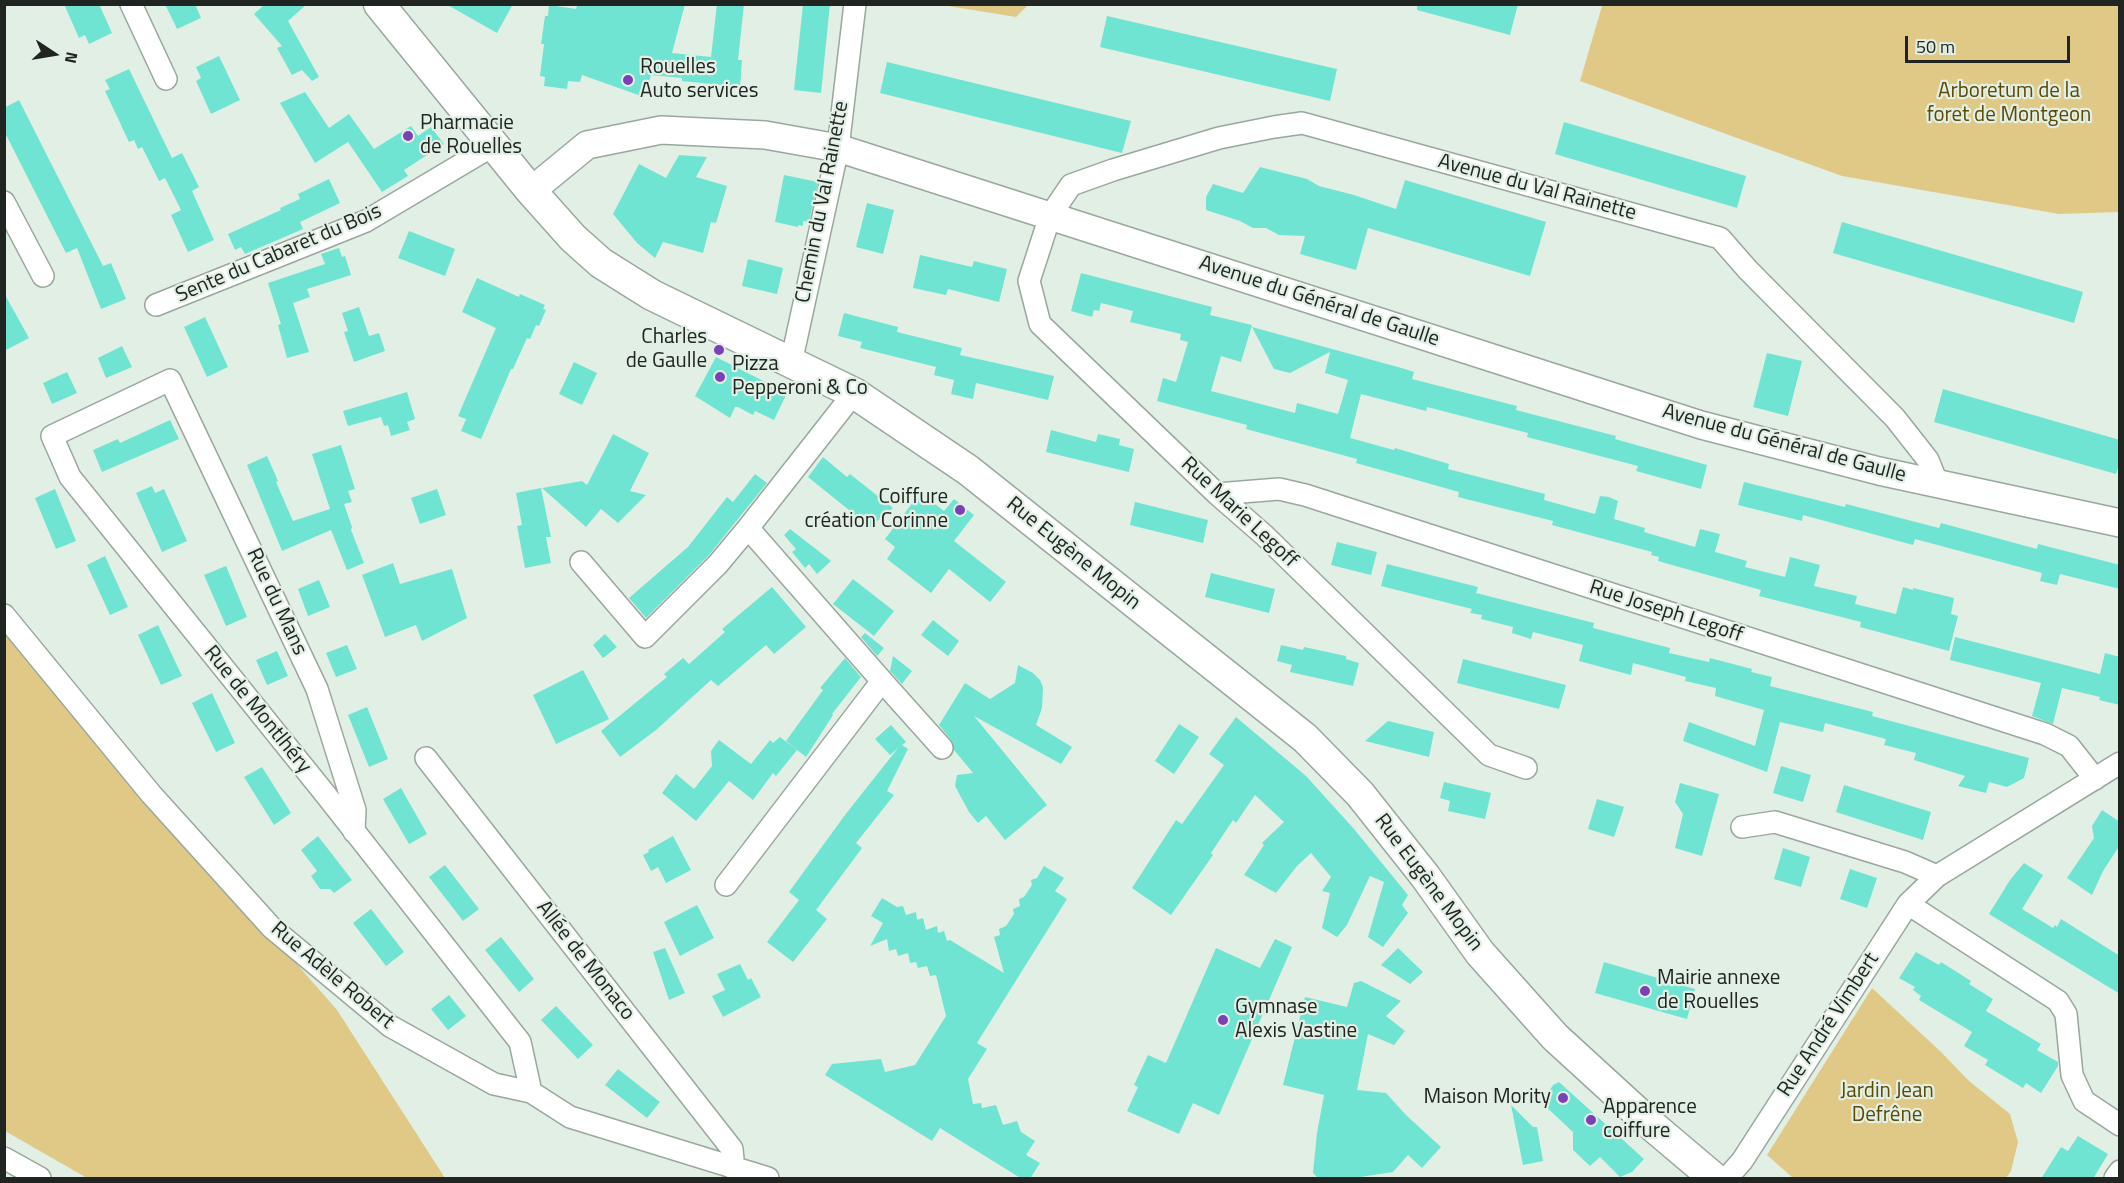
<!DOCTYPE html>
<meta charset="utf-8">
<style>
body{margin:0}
#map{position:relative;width:2124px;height:1183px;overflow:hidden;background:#e2efe5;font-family:"Titillium Web",sans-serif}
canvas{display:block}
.frame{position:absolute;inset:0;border:6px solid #202521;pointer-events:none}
.north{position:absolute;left:24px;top:24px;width:60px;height:60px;-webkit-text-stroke:4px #e2efe5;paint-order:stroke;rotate:102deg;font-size:16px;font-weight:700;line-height:24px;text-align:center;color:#202521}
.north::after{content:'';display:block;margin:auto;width:21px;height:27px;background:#202521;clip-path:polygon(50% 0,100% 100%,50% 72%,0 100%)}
.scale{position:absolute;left:1905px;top:36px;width:165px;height:27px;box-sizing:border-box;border:3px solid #202521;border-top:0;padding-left:8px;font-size:18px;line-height:21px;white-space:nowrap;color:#202521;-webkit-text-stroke:4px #e2efe5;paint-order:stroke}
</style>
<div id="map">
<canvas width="2124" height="1183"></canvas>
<div class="frame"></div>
<div class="north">N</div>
<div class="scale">50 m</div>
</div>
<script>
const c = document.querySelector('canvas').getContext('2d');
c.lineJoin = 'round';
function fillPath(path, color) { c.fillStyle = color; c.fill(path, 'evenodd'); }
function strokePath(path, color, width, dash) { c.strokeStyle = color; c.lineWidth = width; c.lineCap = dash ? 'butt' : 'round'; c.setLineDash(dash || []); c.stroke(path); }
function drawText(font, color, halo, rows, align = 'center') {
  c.font = font + ' "Titillium Web",sans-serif'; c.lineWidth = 4.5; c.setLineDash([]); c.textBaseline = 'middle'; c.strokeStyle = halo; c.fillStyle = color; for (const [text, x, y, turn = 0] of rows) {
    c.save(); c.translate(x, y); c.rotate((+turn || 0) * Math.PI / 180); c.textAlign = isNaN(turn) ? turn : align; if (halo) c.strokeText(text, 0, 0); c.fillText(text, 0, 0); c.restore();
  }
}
const green = new Path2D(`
 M942,5H1028L1016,17Z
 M1600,5H2119V212L2059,214L1842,176L1580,81L1602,6Z
 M4,629L337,1010L445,1178H87L5,1131Z
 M1872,988L1940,1051L1969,1081L2010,1114L2018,1142L2011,1171L2006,1178H1793L1767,1155Z`);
const building = new Path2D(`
 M64,4H99L112,33L89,44L85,35L79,38Z
 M165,4H195L201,18L177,29Z
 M265,4H307L288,21L319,77L312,81L302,70L292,75L277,48L282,46L254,14Z
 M446,4H513L497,33Z
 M578,4H685L672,53L711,57L717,4H744L738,60H742L740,87L682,81V78L651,75L644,97L582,75L580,82L568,81L567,89L544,86L545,77L540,76L544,44H541L545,16H548L549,5L576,9Z
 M803,4H830L821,93L794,90Z
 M1417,4H1518L1510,35L1417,10Z
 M1107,16L1337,69L1330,101L1100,47Z
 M219,56L240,100L211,114L196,81L201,78L196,67Z
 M887,62L1131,121L1122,153L880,93Z
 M129,69L172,158L182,153L199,187L192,191L214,240L188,252L171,215L181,210L165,178L159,181L142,147L138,149L134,140L129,142L105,91L110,89L105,80Z
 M305,92L329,128L349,114L374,149L411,126L418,136L431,127L444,144L404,170L408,176L382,192L348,142L315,163L280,103Z
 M19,100L103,266L111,263L126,299L101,309L77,248L66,253L4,131V108Z
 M1564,122L1746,176L1737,208L1555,154Z
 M679,155L707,157L696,177L727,186L716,223L711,222L703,253L663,242L655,258L637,243L613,214L639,164L666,178Z
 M1260,167L1307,179L1319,186L1354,195L1396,209L1405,180L1546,222L1530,276L1368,228L1356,270L1300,254L1305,236L1279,235L1266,228H1253L1240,221L1206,210V197L1213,184L1243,193Z
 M784,175L818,182L809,222L803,221V226L798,225V227L775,222Z
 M329,179L340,203L300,222L303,229L245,254L241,247L235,250L228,234L281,210L280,208L300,199L298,194Z
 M867,203L894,210L883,254L856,247Z
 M1842,222L2083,292L2074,323L1833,253Z
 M409,231L455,249L445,276L398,258Z
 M339,248L342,257L345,256L351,275L307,289L310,297L293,303L309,352L287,358L278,325L281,324L268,283L325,264L321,254Z
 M920,255L972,267L974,261L1007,269L999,302L948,289L946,295L913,288Z
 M748,259L783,268L777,294L742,286Z
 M1081,273L1212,307L1210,315L1252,325L1241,362L1221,356L1211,391L1295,413L1297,403L1338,414L1348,380L1325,373L1330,352L1290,373L1274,369L1252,327L1405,369L1414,372L1412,379L1517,406L1516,410L1616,436L1615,439L1707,465L1701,489L1636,471L1638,466L1527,437L1528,433L1427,407L1426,411L1361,394L1350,438L1394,450L1395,448L1449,464L1448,469L1545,494L1544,500L1595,514L1600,496L1609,497L1618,501L1614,519L1645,528L1644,532L1695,547L1700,529L1720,534L1715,552L1747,561L1745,567L1785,577L1790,557L1820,565L1814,586L1857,596L1855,604L1896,614L1903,587L1913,590V588L1954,598L1951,614L1958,616L1949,651L1860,627L1861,622L1759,596L1761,590L1658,561L1659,557L1651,555L1652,552L1552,525L1553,521L1458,497L1459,492L1356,463L1357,459L1246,429L1247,425L1157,401L1163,378L1176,382L1188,342L1180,340L1181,334L1130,322L1133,311L1101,303L1099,311L1094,310L1092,317L1071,311Z
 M477,278L519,297L520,294L545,305L543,309L546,310L539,326L536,325L530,339L527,338L513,369H511L481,439L461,431L466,419L458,416L496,328L462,312Z
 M4,293L29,338L4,351Z
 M359,307L369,336L379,333L385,351L354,362L344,332L348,331L342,313Z
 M844,313L898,327L897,332L962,348L960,355L1054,376L1048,400L976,383L973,399L951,394L954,380L934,375L936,367L860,348L862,342L838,336Z
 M205,317L228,367L207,377L184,327Z
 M122,346L132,367L106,378L98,358Z
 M1767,353L1802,361L1788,416L1753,407Z
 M716,357L787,393L774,420L755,411L753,415L738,407H735L730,418L695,396Z
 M574,362L597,373L582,405L559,394Z
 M67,372L77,393L52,404L43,383Z
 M1943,389L2120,440V462L2116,474L1934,422Z
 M407,392L415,419L407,422L410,430L391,436L388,425L384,426L381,417L348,426L343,411Z
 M170,420L179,439L102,472L93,450L118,439L120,443Z
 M1051,430L1096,442L1098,434L1120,439L1119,445L1134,449L1129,472L1046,452Z
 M613,434L649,453L630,491L646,495L618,523L601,509L586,527L542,488L582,481L587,485Z
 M341,445L355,489L348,491L352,502L344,504L352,527L351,530L364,563L347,570L331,530L282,551L247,465L267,456L278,481L276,482L293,521L330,509L312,454Z
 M823,457L847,477L850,474L893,508L870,527L808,477Z
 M755,474L767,483L709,555L646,618L629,598L688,547L727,497L733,502Z
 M1744,482L1845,507L1846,504L1939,528L1941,523L2037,549L2038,544L2120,565V589L2060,574L2057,585L2040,581L2042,573L1915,539L1913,545L1803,515L1802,521L1738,505Z
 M152,486L155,493L164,489L187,541L162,552L136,493Z
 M541,488L551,537H546L551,563L525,568L517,526L522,525L516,493Z
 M55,489L76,541L56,549L35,498Z
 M437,489L446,515L420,524L411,498Z
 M917,497L921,501L929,499L944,511L954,499L974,515L954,541L1006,582L990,602L949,569L931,593L887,559L895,547L885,539Z
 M1135,502L1208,520L1203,543L1130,525Z
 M790,529L821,553L831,561L817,574L809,564L805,568L792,552L796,549L784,535Z
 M1337,542L1377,552L1371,575L1331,565Z
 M105,556L128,607L110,615L87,565Z
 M393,563L400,584L452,569L467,618L422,641L416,625L385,637L362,575Z
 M1387,564L1478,587L1473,602L1476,593L1594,623L1593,628L1670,648L1669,653L1709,662L1710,658L1752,669L1751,672L1772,677L1770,686L1873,712L1872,716L2029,758L2024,778L2007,787L1989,782L1986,793L1958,786L1965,776L1914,760L1916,753L1884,745L1886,739L1825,723L1823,732L1780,722L1767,772L1683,741L1689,722L1755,746L1764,710L1715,696L1716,688L1685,681L1686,677L1633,663L1631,675L1579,661L1583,645L1533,632L1531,639L1512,633L1513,627L1481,619L1482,615L1470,613L1472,609L1381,586Z
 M226,566L247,617L226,626L204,575Z
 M1211,573L1275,589L1269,613L1205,597Z
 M853,579L894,611L874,636L833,604Z
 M319,580L330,607L308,616L298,589Z
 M772,587L806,627L774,654L766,645L718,686L711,680L656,730L620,757L601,731L667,677L664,674L683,658L689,664L725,632L722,629Z
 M933,620L959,641L948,656L921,635Z
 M158,625L182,676L161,685L138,635Z
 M865,633L884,648L877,656L861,637Z
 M605,634L617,647L603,658L593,645Z
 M1955,637L2100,674L2105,653L2120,657V705L2099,700L2100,697L2062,688L2053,724L2032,716L2041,683L1950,660Z
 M347,645L357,669L336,677L326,653Z
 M1281,645L1303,650L1304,647L1346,656V659L1359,663L1353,686L1290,672L1292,665L1277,661Z
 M277,651L288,676L267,685L256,660Z
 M893,656L912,671L902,684L890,671Z
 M845,658L861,677L832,714L833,715L806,757L786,741L823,690L820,688Z
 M1463,659L1566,685L1559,709L1457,683Z
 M1018,665L1033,673L1040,680L1043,687L1042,708L1036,725L1072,747L1061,764L974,716L1047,805L1005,840L986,816L978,823L969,812L955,786L957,775L973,773L954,750L951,740L939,725L965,683L990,699L1015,683Z
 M583,670L609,719L556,744L533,695Z
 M212,693L235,743L216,752L192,703Z
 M367,707L388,759L369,767L348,715Z
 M1236,717L1306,776L1354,829L1408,895L1402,905L1408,913L1383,947L1368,937L1384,882L1370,876L1347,925L1337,937L1322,928L1330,893L1322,891L1331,877L1311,853L1297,866L1276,893L1244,875L1264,845L1262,843L1284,822L1255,795L1236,823L1233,820L1211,853L1213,855L1171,915L1132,888L1176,820L1182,824L1224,765L1209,754Z
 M1388,721L1434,732L1429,757L1365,741Z
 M1179,724L1199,737L1174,774L1155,761Z
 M891,725L906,742L902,745L908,749L887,791L894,795L856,843L862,848L816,910L827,919L793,962L767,942L799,900L789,892L845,815L898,748L890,755L875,739Z
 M780,737L797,750L776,776L773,773L753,800L729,781L696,821L662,793L676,774L694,789L712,766L711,751L719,740L751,764L770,740L773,743Z
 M1781,766L1811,775L1803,802L1773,793Z
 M262,767L291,813L274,825L244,777Z
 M1444,782L1491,793L1485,819L1448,811L1450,801L1440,798Z
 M1680,783L1719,794L1702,856L1675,848L1683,814L1675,802Z
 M1844,785L1931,812L1923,840L1836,812Z
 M401,788L427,834L409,844L383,799Z
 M1597,799L1624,807L1614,837L1588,829Z
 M2102,810L2120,822V845L2103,871L2092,895L2067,878L2094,838L2092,826Z
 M318,836L352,880L334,893L330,889H320L311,876L317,871L301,850Z
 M673,836L691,870L666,883L658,867L651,871L643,855L649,852L648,850Z
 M1783,848L1810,857L1801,887L1774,879Z
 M2024,863L2043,875L2022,909L2053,928L2055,925L2057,927L2061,919L2120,956V994L1989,914L2010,880Z
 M445,865L479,909L463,921L429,877Z
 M1044,866L1064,878L1055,891L1067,899L977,1043L987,1049L968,1079L973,1104L981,1103L982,1108L996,1105L1003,1125L1017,1121L1021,1132L1035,1141L1026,1155L1040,1163L1030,1179H1022L940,1128L932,1141L825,1075L832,1064L881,1059L885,1072L915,1065L946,1016L936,975L930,976L927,966L918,968L916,962L910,963L908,953L898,956L896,949L889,951L887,939L870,946L883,923L871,916L882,898L897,907L903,906L906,915L916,912L917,920L923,918L926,930L937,926L938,933L944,931L947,941L950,940L1004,973L994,937L1000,935L999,929L1006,926L1014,914L1013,909L1020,906L1019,899L1024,897L1032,885L1031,880L1037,878Z
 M1850,869L1877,878L1867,908L1840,899Z
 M697,905L714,938L680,956L664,922Z
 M371,909L404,952L386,966L353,923Z
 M501,937L534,979L519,992L485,950Z
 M1275,939L1292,947L1219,1115L1193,1103L1179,1134L1127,1111L1138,1087L1134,1085L1148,1055L1166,1063L1216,948L1260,968Z
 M665,948L685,993L669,1000L653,952Z
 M1398,948L1423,972L1410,984L1381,965Z
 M1916,952L1939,965L1941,962L1971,981L1969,984L1993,999L1986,1011L2041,1044L2037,1050L2058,1062V1066L2041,1093L2026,1083L2023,1088L1985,1065L1988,1060L1964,1046L1972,1032L1919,1000L1921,996L1913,990L1915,987L1899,978Z
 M1604,962L1695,989L1687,1019L1595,993Z
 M740,964L748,980L751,978L761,997L723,1017L712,996L725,990L717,974Z
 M1361,981L1401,1001L1386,1016L1405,1031L1394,1045L1368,1034L1357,1090L1386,1093L1406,1115L1441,1147L1422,1168L1408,1155L1393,1172L1347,1179H1319L1313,1173L1317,1133L1324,1095L1283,1085L1305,997L1347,1007L1354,983Z
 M449,995L466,1016L448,1030L431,1009Z
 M556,1006L593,1045L578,1059L541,1020Z
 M618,1069L660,1102L647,1118L605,1085Z
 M1559,1082L1644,1159L1632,1172L1620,1177L1600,1157L1590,1166L1573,1150V1132L1542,1103L1553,1085Z
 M1511,1105L1533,1127H1537L1543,1161L1523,1165Z
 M2078,1136L2108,1154L2093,1179H2041L2061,1147L2068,1151Z`);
const minor = new Path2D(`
 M131,4L166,79
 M4,202L43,276
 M156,305L366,221L494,145
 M791,363L838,148L855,4
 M1217,494L1279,489L1305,495L2045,734L2069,746L2095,779
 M581,562L645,637L718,564L748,528
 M4,615L151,794L272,928L390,1026L494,1084L531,1092L570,1117L768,1178
 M882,681L942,748
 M426,758L732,1149L734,1169
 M1526,768L1489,755L1264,535L1217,494L1040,324L1029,281L1050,216L1071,185L1113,170L1219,138L1274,127L1302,123L1720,238L1748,270L1895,418L1928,460L1938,485
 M1742,827L1775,822L1905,862L1937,876
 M354,832L355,810L317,689L170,380L52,436L70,477L326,795L520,1042L531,1092
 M726,885L882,681L748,528L854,393
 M1908,904L2058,1001L2066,1014L2072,1075L2084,1101L2120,1125
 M4,1158L40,1178
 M1727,1178L1742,1161L1908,904L1937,876L2120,763
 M2115,1178L2120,1171`);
const tertiary = new Path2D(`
 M531,191L587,145L661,130L765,135L838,148L1701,425L1879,471L2120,523`);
const secondary = new Path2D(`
 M379,4L531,191L573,238L601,263L652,295L854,393L968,470L1305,738L1360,794L1425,876L1480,953L1555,1037L1649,1123L1714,1178`);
const markers = [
 [628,80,6,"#7c40b6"],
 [408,136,6,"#7c40b6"],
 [719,350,6,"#7c40b6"],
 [720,377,6,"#7c40b6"],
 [960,510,6,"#7c40b6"],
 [1645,991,6,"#7c40b6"],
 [1223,1020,6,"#7c40b6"],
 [1563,1098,6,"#7c40b6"],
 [1591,1120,6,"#7c40b6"]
];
const poiNames = [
 ["Rouelles",640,68],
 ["Auto services",640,92],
 ["Pharmacie",420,124],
 ["de Rouelles",420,148],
 ["Charles",707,338,"right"],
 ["de Gaulle",707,362,"right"],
 ["Pizza",732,365],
 ["Pepperoni & Co",732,389],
 ["Coiffure",948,498,"right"],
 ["création Corinne",948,522,"right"],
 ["Mairie annexe",1657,979],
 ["de Rouelles",1657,1003],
 ["Gymnase",1235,1008],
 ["Alexis Vastine",1235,1032],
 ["Maison Mority",1551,1098,"right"],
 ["Apparence",1603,1108],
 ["coiffure",1603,1132]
];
const parkNames = [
 ["Arboretum de la",2009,92],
 ["foret de Montgeon",2009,116],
 ["Jardin Jean",1887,1092],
 ["Defrêne",1887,1116]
];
const streetNames = [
 ["Avenue du Val Rainette",1537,188,15],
 ["Chemin du Val Rainette",823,202,-79],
 ["Sente du Cabaret du Bois",279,254,-23],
 ["Avenue du Général de Gaulle",1319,302,18],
 ["Avenue du Général de Gaulle",1784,444,15],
 ["Rue Marie Legoff",1239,513,43],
 ["Rue Eugène Mopin",1073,554,39],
 ["Rue du Mans",276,602,65],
 ["Rue Joseph Legoff",1666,612,18],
 ["Rue de Montlhéry",257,710,51],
 ["Rue Eugène Mopin",1428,883,53],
 ["Allée de Monaco",585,961,52],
 ["Rue Adèle Robert",332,976,40],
 ["Rue André Vimbert",1829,1025,-57]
];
fillPath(green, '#e0c986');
fillPath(building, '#70e4d2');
strokePath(minor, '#9aa79d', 24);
strokePath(tertiary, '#9aa79d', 30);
strokePath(secondary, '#9aa79d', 33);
strokePath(minor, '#fff', 21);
strokePath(tertiary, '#fff', 27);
strokePath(secondary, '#fff', 30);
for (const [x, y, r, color] of markers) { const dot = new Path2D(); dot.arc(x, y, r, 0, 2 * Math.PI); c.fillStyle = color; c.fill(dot); strokePath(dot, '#e2efe5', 2); }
drawText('21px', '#202521', '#e2efe5', poiNames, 'left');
drawText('21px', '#5d4904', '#e2efe5', parkNames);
drawText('21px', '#202521', '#e2efe5', streetNames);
</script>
